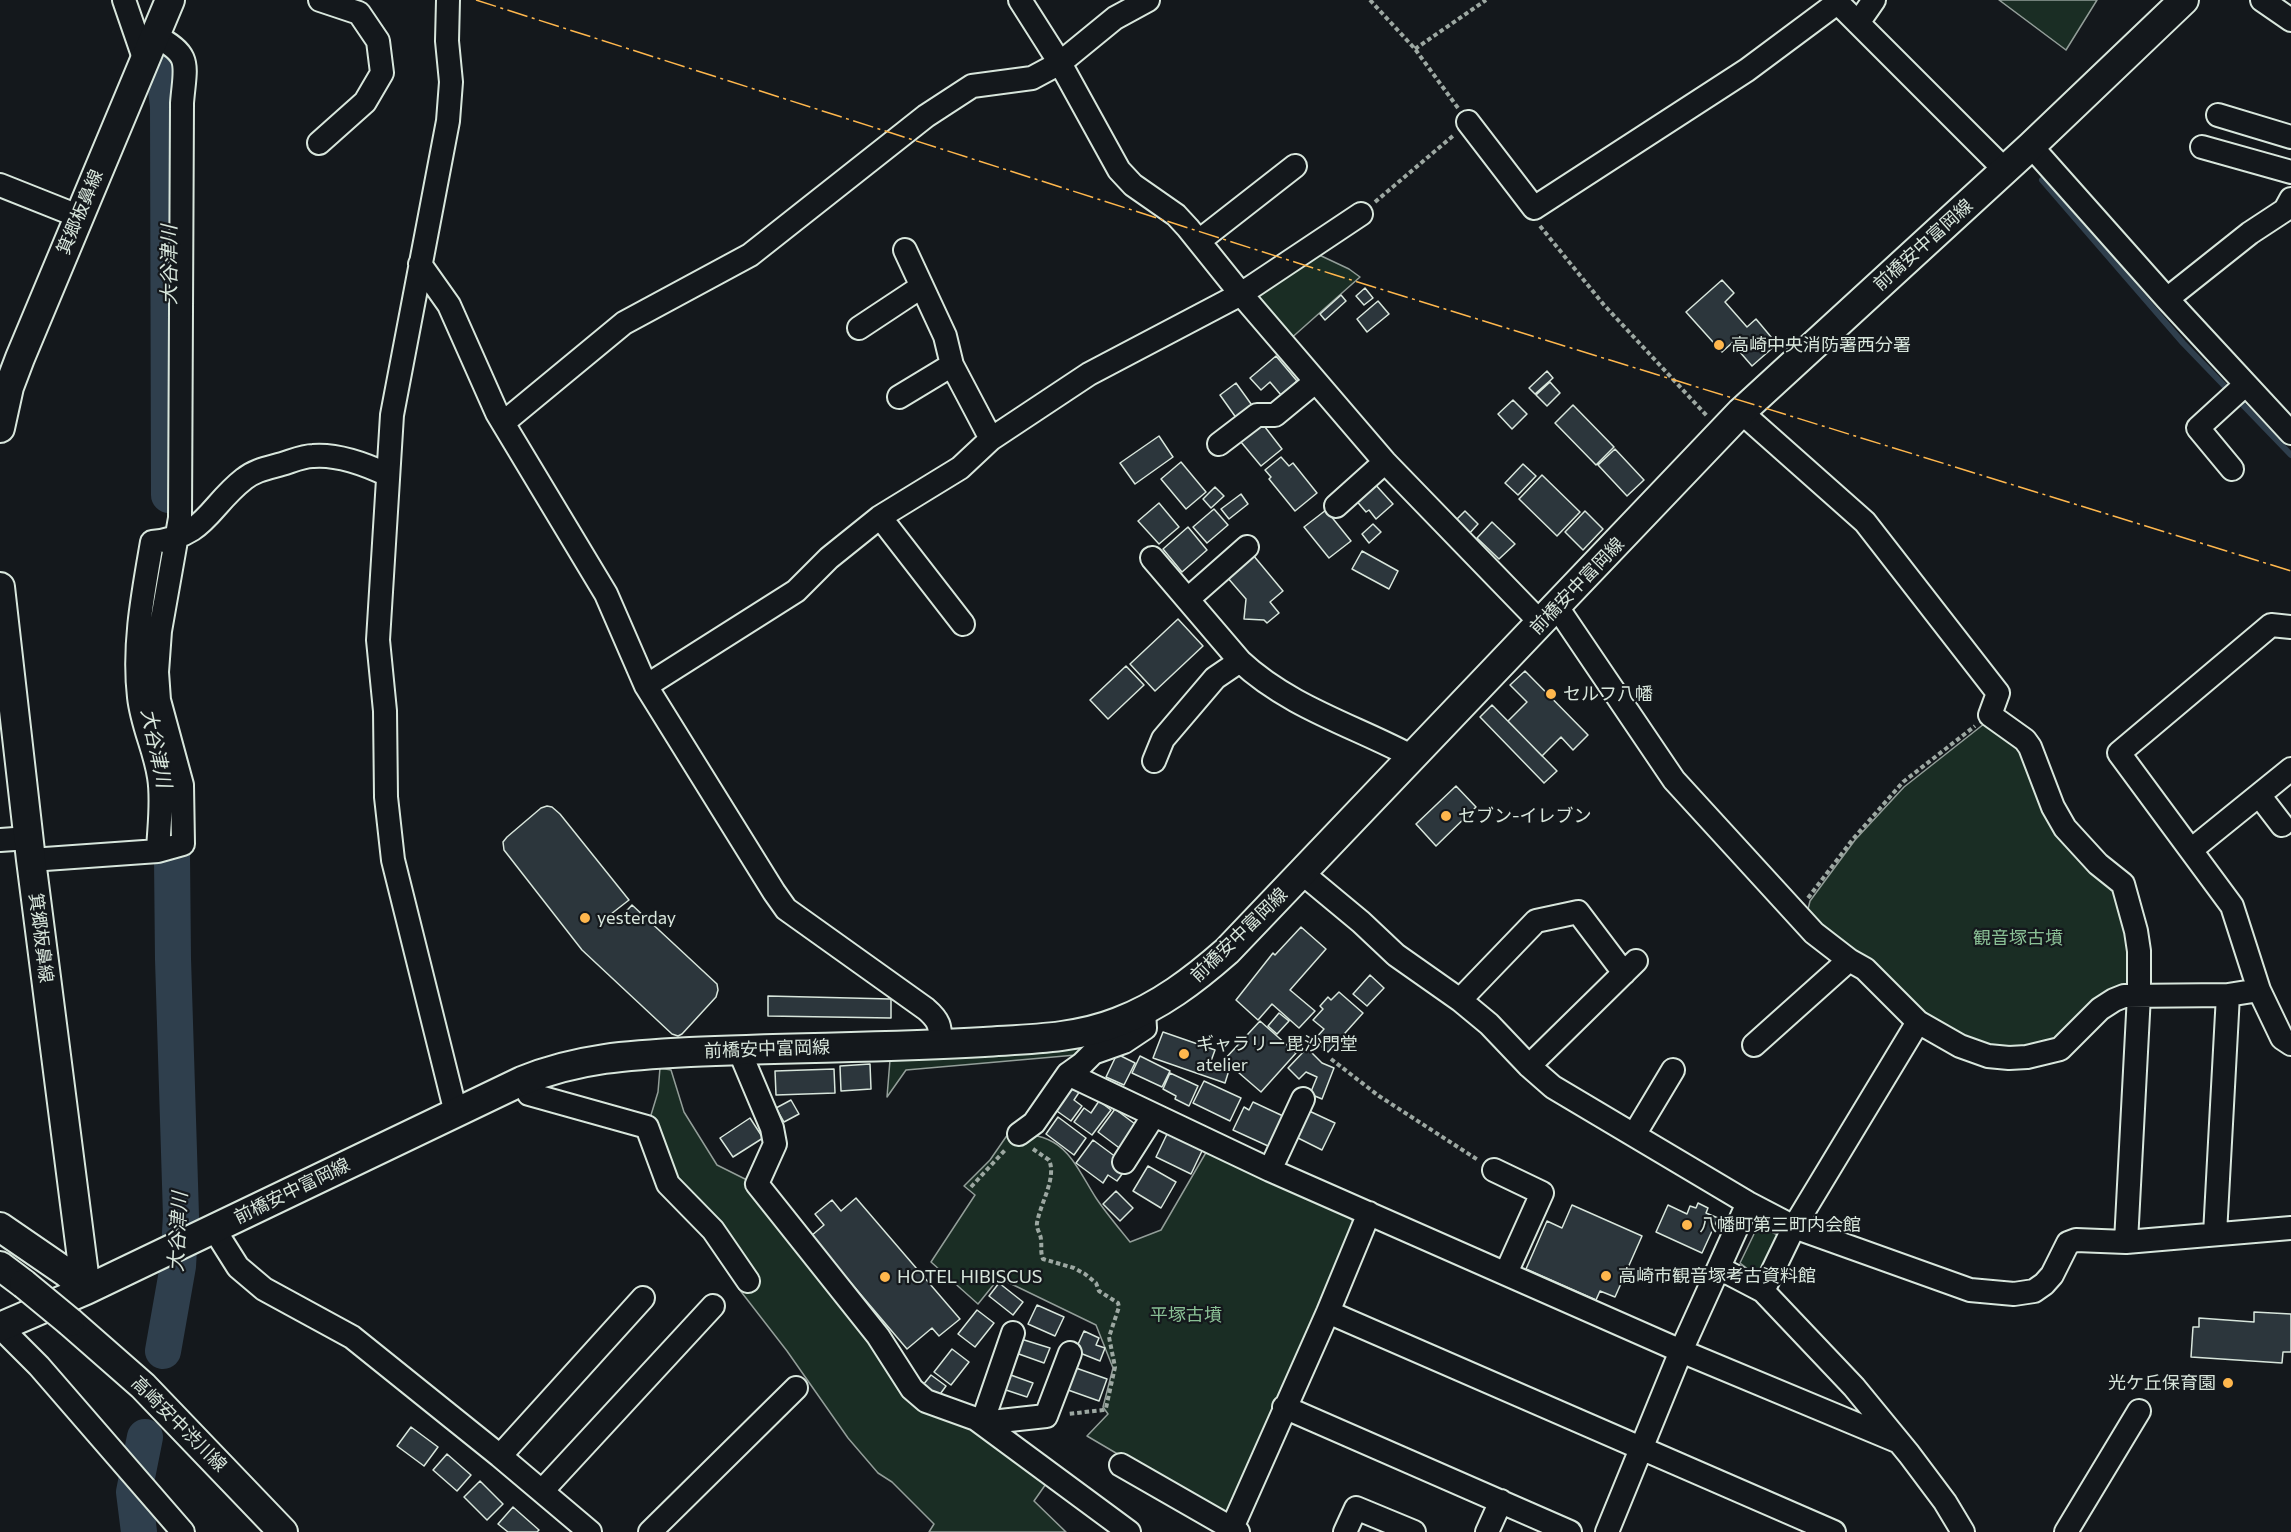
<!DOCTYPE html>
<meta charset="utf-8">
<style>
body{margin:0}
canvas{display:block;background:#14181c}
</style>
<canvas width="2291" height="1532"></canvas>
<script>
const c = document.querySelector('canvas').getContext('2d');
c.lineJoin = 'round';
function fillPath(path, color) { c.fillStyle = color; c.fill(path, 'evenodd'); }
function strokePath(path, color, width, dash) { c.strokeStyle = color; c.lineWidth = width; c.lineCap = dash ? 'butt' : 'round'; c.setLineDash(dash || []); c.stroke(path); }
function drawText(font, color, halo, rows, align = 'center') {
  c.font = font + ' Commissioner,"Noto Sans JP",sans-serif'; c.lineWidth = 4.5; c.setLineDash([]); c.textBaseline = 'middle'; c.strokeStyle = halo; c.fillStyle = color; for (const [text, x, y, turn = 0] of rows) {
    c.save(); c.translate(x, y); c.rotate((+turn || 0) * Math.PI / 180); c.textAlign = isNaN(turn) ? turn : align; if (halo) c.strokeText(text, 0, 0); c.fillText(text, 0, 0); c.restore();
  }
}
const green = new Path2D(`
 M1999,0H2097L2066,50Z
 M1315,253L1349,269L1360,277L1288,341L1249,294Z
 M1989,720L2022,746L2118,888L2130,932L2132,985L2050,1045L1990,1048L1923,1016L1813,919L1808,909L1810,901L1855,840L1904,787Z
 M1106,1039L1076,1055L906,1070L887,1097L890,1060Z
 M660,1068L671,1070L684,1112L717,1165L747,1180L908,1391L973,1425L1048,1481L1034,1501L1066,1532H929L934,1524L892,1482L878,1473L848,1438L787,1351L739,1289L752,1281L672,1179L651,1115L658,1092Z
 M1008,1134C1024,1134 1039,1134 1053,1142C1073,1153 1084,1180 1096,1198C1106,1213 1118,1227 1130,1242L1161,1230L1208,1149L1346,1210L1357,1228L1231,1510L1218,1513L1087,1436L1108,1414L1103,1407L1113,1368L1096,1325L999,1278L978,1304L931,1262L975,1195L964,1186L990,1160Z
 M1765,1229L1782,1237L1757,1276L1740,1263L1755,1232Z`);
const stream = new Path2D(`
 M2042,180L2183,343L2291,455`);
const river = new Path2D(`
 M164,73L168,106L169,495
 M163,1351L178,1266L181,1216L173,959L172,857L166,782
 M139,1532L134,1492L145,1437`);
const building = new Path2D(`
 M1722,280L1734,293L1725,302L1747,327L1756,319L1777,344L1752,366L1732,343L1722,352L1686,312Z
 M1365,288L1373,298L1364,305L1356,296Z
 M1341,295L1346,301L1325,320L1320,314Z
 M1378,301L1389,314L1367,332L1357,319Z
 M1276,356L1297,381L1281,395L1270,382L1261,390L1250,378Z
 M1547,371L1553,378L1535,394L1529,388Z
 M1550,382L1560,393L1547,406L1536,395Z
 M1236,383L1254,408L1237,419L1220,395Z
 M1513,400L1527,414L1512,429L1498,414Z
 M1573,405L1614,447L1596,465L1555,423Z
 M1258,418L1282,449L1261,466L1236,436Z
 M1159,436L1173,457L1135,484L1120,463Z
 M1615,449L1644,480L1627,496L1598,465Z
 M1281,457L1289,466L1293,463L1317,493L1295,511L1269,479L1271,477L1265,470Z
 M1181,462L1206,492L1186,509L1161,479Z
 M1523,464L1536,476L1518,495L1505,483Z
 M1542,475L1580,512L1557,536L1519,499Z
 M1373,482L1393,504L1376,519L1369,510L1366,512L1354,498Z
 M1215,487L1224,496L1211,508L1203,499Z
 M1241,494L1248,504L1229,519L1221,509Z
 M1159,503L1179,527L1159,544L1138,521Z
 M1214,509L1228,525L1207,543L1193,527Z
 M1326,510L1351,541L1329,558L1304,527Z
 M1465,511L1478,524L1467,536L1453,523Z
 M1585,511L1603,529L1583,550L1565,532Z
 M1492,522L1515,544L1499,559L1477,538Z
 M1373,524L1381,532L1369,543L1362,534Z
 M1188,527L1207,550L1182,572L1163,549Z
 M1362,551L1398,571L1389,589L1352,569Z
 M1253,555L1283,591L1270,602L1279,613L1267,623L1264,620L1244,619L1246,599L1227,577Z
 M1178,619L1203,646L1155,691L1130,664Z
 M1126,666L1144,685L1108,719L1090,700Z
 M1525,671L1588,735L1573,750L1561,737L1542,756L1508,721L1527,702L1510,685Z
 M1492,705L1557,771L1544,783L1480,717Z
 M1456,786L1476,807L1436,846L1416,824Z
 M547,806L552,807L560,814L629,900L611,914L616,922L632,905L717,984L718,990L716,997L682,1034L678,1036L672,1034L582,950L504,850L503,842L507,837L541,808Z
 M1301,927L1326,949L1290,990L1315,1011L1299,1028L1272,1004L1258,1020L1236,1000L1273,953L1275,955Z
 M1370,975L1384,988L1367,1006L1353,994Z
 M1339,992L1363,1013L1328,1052L1314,1040L1324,1029L1313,1020L1323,1009L1320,1006L1328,997L1331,1000Z
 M768,996L891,999V1018L768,1016Z
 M1279,1013L1289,1021L1277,1034L1268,1026Z
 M1260,1021L1296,1053L1261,1092L1224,1060Z
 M1163,1032L1215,1050L1211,1061L1230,1067L1225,1083L1153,1058Z
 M1307,1048L1322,1063L1334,1068L1322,1099L1310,1094L1317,1077L1306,1072L1299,1079L1288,1068Z
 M1117,1054L1135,1063L1124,1085L1106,1077Z
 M1140,1056L1170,1071L1162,1087L1132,1073Z
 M870,1064L871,1089L841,1091L840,1066Z
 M834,1069L835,1093L776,1095L775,1071Z
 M1170,1073L1198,1086L1189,1106L1175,1099L1176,1096L1163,1089Z
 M1204,1081L1241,1098L1230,1121L1193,1103Z
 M1071,1085L1080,1091L1074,1100L1082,1106L1071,1121L1054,1109Z
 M791,1100L799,1114L784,1122L776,1108Z
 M1099,1101L1111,1110L1092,1135L1074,1122L1084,1108L1091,1113Z
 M1253,1102L1283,1116L1268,1146L1233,1130L1244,1107L1249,1110Z
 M1115,1109L1139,1127L1122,1150L1098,1132Z
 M1307,1110L1335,1123L1322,1150L1294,1136Z
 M1058,1117L1086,1138L1074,1155L1046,1134Z
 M750,1118L763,1138L733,1157L720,1138Z
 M1168,1132L1203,1149L1191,1174L1156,1157Z
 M1093,1140L1128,1166L1117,1181L1108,1175L1103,1183L1076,1163Z
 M1148,1166L1176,1182L1161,1208L1133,1191Z
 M1116,1191L1133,1208L1120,1221L1103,1204Z
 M856,1198L960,1319L939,1336L932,1328L907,1349L811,1236L824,1225L815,1214L832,1200L841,1211Z
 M1698,1203L1708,1208L1706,1213L1718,1218L1702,1253L1656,1232L1668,1205L1687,1214L1690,1206L1696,1208Z
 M1572,1205L1642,1236L1615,1297L1600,1291L1596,1300L1526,1269L1547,1221L1562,1228Z
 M999,1283L1023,1302L1013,1315L989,1296Z
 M1037,1305L1064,1317L1055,1336L1028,1324Z
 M977,1310L994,1323L975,1347L958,1334Z
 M2254,1312L2291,1314V1352H2283L2282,1363L2191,1357L2193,1327H2199V1318L2254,1322Z
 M1084,1331L1099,1338L1096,1345L1105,1348L1100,1361L1075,1351Z
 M1021,1339L1050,1348L1044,1363L1016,1353Z
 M952,1349L969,1362L951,1385L934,1372Z
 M1076,1368L1107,1379L1099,1401L1068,1390Z
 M1008,1374L1033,1383L1027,1397L1003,1389Z
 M931,1375L946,1386L938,1397L923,1385Z
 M411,1427L438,1447L424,1466L397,1446Z
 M447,1454L471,1475L457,1491L433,1470Z
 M480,1481L503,1504L487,1520L464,1497Z
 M513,1507L539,1530L537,1532H508L498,1524Z`);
const path = new Path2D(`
 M1370,0L1415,49L1458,108
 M1415,49L1486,0
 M1375,202L1454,135
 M1540,226L1604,305L1707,416
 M1808,898L1853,839L1903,782L1975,726
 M1331,1059L1379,1096L1478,1160
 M1033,1149L1049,1160C1057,1178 1040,1204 1037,1223C1036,1229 1041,1234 1041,1240C1042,1248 1040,1251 1043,1259L1074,1268L1085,1274L1096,1283L1099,1291L1118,1303L1119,1307L1109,1337L1115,1367L1106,1408L1103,1410L1068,1414
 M971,1187L1006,1149`);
const minor = new Path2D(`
 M124,0L145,61
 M448,0L447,41L451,82L448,121L392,415L378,640L385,711L386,797L393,860L456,1113
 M1020,0L1060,63L1119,170L1133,185L1176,215L1188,228L1241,294L1385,462L1541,623
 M1835,0L2005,170
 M2262,0L2291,20
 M1858,23L1874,0
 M2218,115L2291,137
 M1468,122L1534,208L1747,70L1837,3
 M319,143L365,102L382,73L378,41L359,13L320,0
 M2031,146L2167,299L2291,433
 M2202,147L2291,172
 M0,185L78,216
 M1199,241L1295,166
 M905,250L945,336L952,365L991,439
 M420,264L449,305L497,413L606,594L646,686L774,892L786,909L926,1009C940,1021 940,1026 941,1044
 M2167,299L2250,233L2285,210L2291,199
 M859,328L921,287
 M899,397L952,365
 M1741,412L1865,522L1998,693L1990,715L2025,740L2030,747L2053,807L2065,828L2098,864L2123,884L2136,931L2139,951V995L2126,1242
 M503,423L624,323L750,255L926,116L972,86L1032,78L1060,63L1115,18L1148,0
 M1219,444L1257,415H1275L1315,382
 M2232,469L2198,428L2245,385
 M1336,506L1385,462
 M1152,558L1240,661C1289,707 1355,726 1413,757
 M1188,599L1247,547
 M1557,607L1674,780L1814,933L1849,960L1865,969L1918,1022L1960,1046L1988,1056L2009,1058L2027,1057L2060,1049L2100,1009L2114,1000L2124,996L2228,995L2259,990
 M963,624L880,517L960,468L991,439L1089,374L1241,294L1361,214
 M2291,627L2271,625L2119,753L2232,906L2259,990L2282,1038L2291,1044
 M646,686L796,591L829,558L880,517
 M1154,761L1163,739L1215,678L1240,661
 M2259,795L2282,825
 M0,840L29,838
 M2191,850L2291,769
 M158,851C159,827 163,801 159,777C155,750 142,725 139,697C133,645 143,594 152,542C206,537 208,507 244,479C255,470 268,468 282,464C292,461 303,456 313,456C337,454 367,465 388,475
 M31,860L158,851L183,844L182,785L159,700L157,672L160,631L180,518L182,103C185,65 193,55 155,36
 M1302,873L1361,922L1396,955L1460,1000L1489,1024L1529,1066L1553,1087L1748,1203L1794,1227L1970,1290L2014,1294L2034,1291L2044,1284L2052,1275L2068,1243L2076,1240L2126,1242L2291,1228
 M1460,1000L1536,921L1578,912L1624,973
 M1754,1045L1849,960
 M739,1050L772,1128L775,1144L757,1184L878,1336L912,1389L926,1401L976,1419L1129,1532
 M1529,1066L1636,961
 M1068,1074L1270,1170L1681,1351L1897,1441
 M522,1081L529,1094L647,1127L668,1184L713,1230L748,1281
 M1019,1134L1034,1123L1068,1074L1082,1064L1093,1053L1124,1042L1145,1028L1144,1011
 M1634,1135L1673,1070
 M1124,1162L1154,1115
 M1270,1170L1303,1099
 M1494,1170L1542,1193L1506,1273
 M214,1229L238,1267L264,1289L352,1337L500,1456L590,1532
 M2215,1234L2228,995
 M1719,1268L1763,1291L1854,1387L1909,1454L1945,1502L1963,1532
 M1763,1291L1794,1227L1918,1022
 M1328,1312L1834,1532
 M0,1327L39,1366L183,1532
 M1013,1333L982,1423L1046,1416L1070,1353
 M1284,1407L1570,1532
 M500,1456L643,1298
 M1121,1465L1238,1532
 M542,1491L713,1306
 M1232,1528L1328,1312L1369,1213
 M650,1532L796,1388
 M1345,1532L1356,1508L1414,1532
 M1487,1532L1501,1501
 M1607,1532L1681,1351L1748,1203
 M2066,1532L2139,1411`);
const major = new Path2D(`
 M0,428L9,387L20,358L170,0
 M0,587L31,860L86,1290
 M0,1227L67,1273L86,1290
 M0,1266L24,1284
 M70,1322L143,1386L283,1532
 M0,1327L86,1290L522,1081C577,1058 631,1055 690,1052C788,1047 886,1048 984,1042C1029,1039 1075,1039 1118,1022C1160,1006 1194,980 1227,951L1741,412L2031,146L2184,0`);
const majorBridge = new Path2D(`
 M24,1284L70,1322`);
const power = new Path2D(`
 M476,0L1332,274L2291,571`);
const markers = [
 [1719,345,6,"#ffb74d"],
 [1551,694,6,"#ffb74d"],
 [1446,816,6,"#ffb74d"],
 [585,918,6,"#ffb74d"],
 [1184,1054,6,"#ffb74d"],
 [1687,1225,6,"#ffb74d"],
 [1606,1276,6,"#ffb74d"],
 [885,1277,6,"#ffb74d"],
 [2228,1383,6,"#ffb74d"]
];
const streetNames = [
 ["箕郷板鼻線",80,212,-67],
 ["前橋安中富岡線",1923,245,-42],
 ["前橋安中富岡線",1577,586,-46],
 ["前橋安中富岡線",1239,935,-44],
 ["箕郷板鼻線",41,938,83],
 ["前橋安中富岡線",767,1049,-2],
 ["前橋安中富岡線",292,1191,-26],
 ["高崎安中渋川線",179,1424,45]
];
const poiNames = [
 ["高崎中央消防署西分署",1731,345],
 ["セルフ八幡",1563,694],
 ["セブン-イレブン",1458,816],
 ["yesterday",597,918],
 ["ギャラリー毘沙門堂",1196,1044],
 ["atelier",1196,1065],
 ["八幡町第三町内会館",1699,1225],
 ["高崎市観音塚考古資料館",1618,1276],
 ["HOTEL HIBISCUS",897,1277],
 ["光ケ丘保育園",2216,1383,"right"]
];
const parkNames = [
 ["観音塚古墳",2018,938],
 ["平塚古墳",1186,1315]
];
const waterNames = [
 ["大谷津川",169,265,-90],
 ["大谷津川",156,748,78],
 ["大谷津川",178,1232,-87]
];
fillPath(green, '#1a2d24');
strokePath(green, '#939e99', 1.5);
strokePath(stream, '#2f3f4d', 6);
strokePath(river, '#2f3f4d', 36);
fillPath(building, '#2c363c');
strokePath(building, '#d8e6dc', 1.5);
strokePath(minor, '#d8e6dc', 26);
strokePath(major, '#d8e6dc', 32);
strokePath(path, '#9da8a2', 4, [4.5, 3]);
strokePath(minor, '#14181c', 22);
strokePath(major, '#14181c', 28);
strokePath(majorBridge, '#d8e6dc', 32, []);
strokePath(majorBridge, '#14181c', 28);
strokePath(power, '#ffb74d', 1.5, [21, 4.5, 3, 4.5]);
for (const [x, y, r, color] of markers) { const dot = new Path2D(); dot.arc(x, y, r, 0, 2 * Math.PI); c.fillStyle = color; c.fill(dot); strokePath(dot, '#14181c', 2); }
drawText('18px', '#d8e6dc', '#14181c', streetNames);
drawText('18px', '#d8e6dc', '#14181c', poiNames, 'left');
drawText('18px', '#8ac095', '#14181c', parkNames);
drawText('italic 20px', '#d8e6dc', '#14181c', waterNames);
</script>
